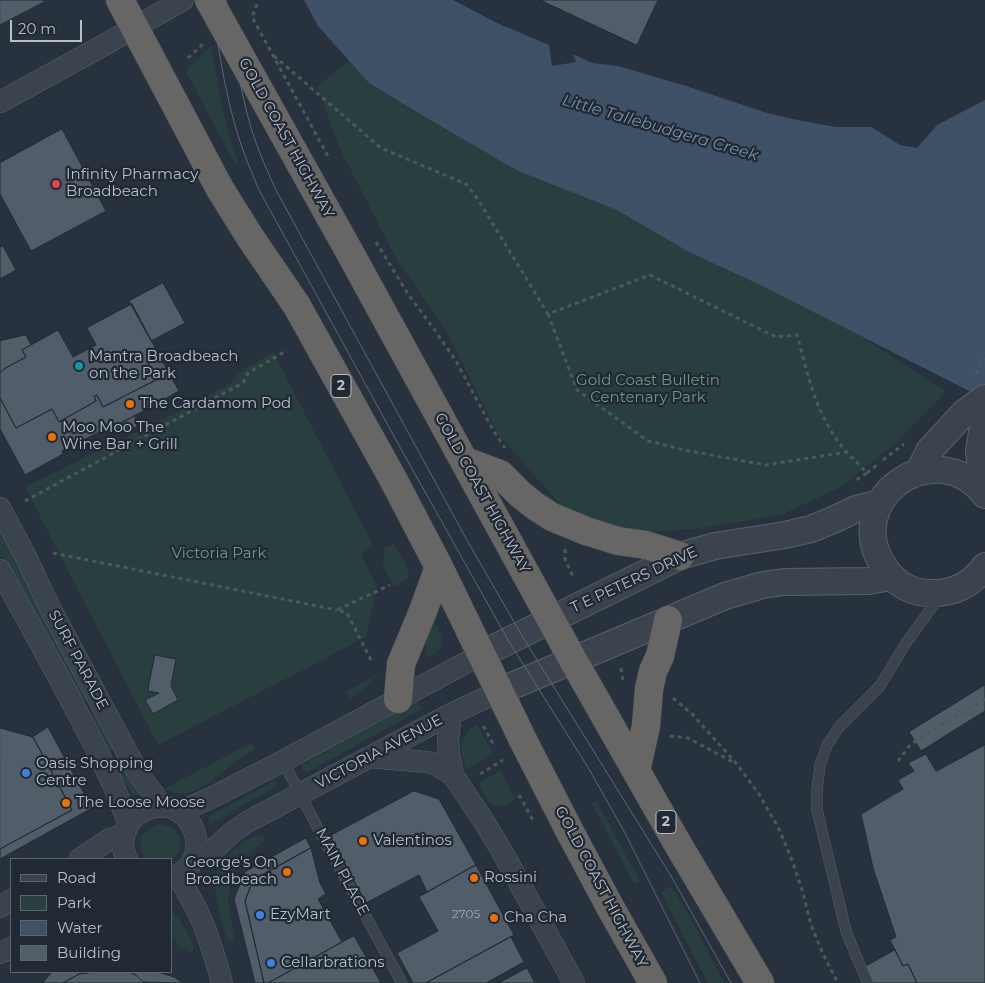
<!DOCTYPE html>
<style>
body{margin:0}
#map{position:relative;width:985px;height:983px;overflow:hidden;background:#28323e;font-family:Montserrat,sans-serif}
canvas{display:block}
.legend{position:absolute;left:10px;top:858px;width:162px;height:115px;box-sizing:border-box;background:#202934;border:1px solid #5d6570;margin:0;padding:6px 9px;list-style:none;font-size:15px;color:#b8bfc9}
.legend li{display:flex;align-items:center;gap:10px;height:25px}
.legend b{width:25px;border:1px solid #5d6570}
.scale{position:absolute;left:10px;top:20px;width:72px;height:22px;box-sizing:border-box;border:2px solid #b8bfc9;border-top:0;padding-left:6px;font-size:15px;line-height:18px;white-space:nowrap;color:#b8bfc9;-webkit-text-stroke:4px #202934;paint-order:stroke}
</style>
<div id="map">
<canvas width="985" height="983"></canvas>
<ul class="legend">
<li><b style="height:6px;background:#3b444e"></b>Road</li>
<li><b style="height:14px;background:#293e3f"></b>Park</li>
<li><b style="height:14px;background:#3f5166"></b>Water</li>
<li><b style="height:14px;background:#515d69"></b>Building</li>
</ul>
<div class="scale">20 m</div>
</div>
<script>
const c = document.querySelector('canvas').getContext('2d');
c.lineJoin = 'round';
function fillPath(path, color) { c.fillStyle = color; c.fill(path, 'evenodd'); }
function strokePath(path, color, width, dash) { c.strokeStyle = color; c.lineWidth = width; c.lineCap = dash ? 'butt' : 'round'; c.setLineDash(dash || []); c.stroke(path); }
function drawText(font, color, halo, rows, align = 'center') {
  c.font = font + ' Montserrat,sans-serif'; c.lineWidth = 4.5; c.setLineDash([]); c.textBaseline = 'middle'; c.strokeStyle = halo; c.fillStyle = color; for (const [text, x, y, turn = 0] of rows) {
    c.save(); c.translate(x, y); c.rotate((+turn || 0) * Math.PI / 180); c.textAlign = isNaN(turn) ? turn : align; if (halo) c.strokeText(text, 0, 0); c.fillText(text, 0, 0); c.restore();
  }
}
const green = new Path2D(`
 M211,46L221,102L228,132L238,163L235,165L186,71Z
 M350,61L369,83L518,171L617,210L687,251L762,286L857,334L946,391L896,443L841,487L781,515L698,529L625,533L570,516L498,434L445,329L397,260L340,149L317,86Z
 M273,352L373,545L361,554L377,586L366,637L158,745L25,487L196,403L231,383L238,374Z
 M0,524L89,699L81,703L0,554Z
 M394,544L403,559L410,577L394,587L383,566L385,548Z
 M434,620C442,636 449,648 428,658L425,653L428,622Z
 M381,672C371,683 362,691 349,699L345,692Z
 M418,701L422,709L306,773L301,765Z
 M96,713L115,748L107,752L88,718Z
 M476,724L494,754L466,769C458,750 458,737 476,724Z
 M251,743L255,749C244,757 233,764 223,772C203,787 189,801 164,789Z
 M121,759L141,794L139,796L133,795L113,764Z
 M500,771L515,799C512,801 508,804 504,805C490,810 483,793 478,783Z
 M274,781L277,787L246,803L208,826L209,816Z
 M597,802L640,881L634,884L592,803Z
 M160,824C181,827 187,847 171,861V859H147C134,845 141,828 160,824Z
 M257,836L266,838L247,856L240,858L230,881L228,899L234,940L228,941C222,922 210,892 218,872C220,865 226,859 231,853C238,846 247,838 257,836Z
 M671,886L689,915L724,983H708L661,892Z
 M171,910C179,919 193,938 194,950L193,951L188,952L186,948L181,949L171,933Z`);
const water = new Path2D(`
 M304,0H453L497,23L549,45L552,66L576,62L573,54L592,63L618,66L686,86L767,113L802,121L836,127H871L900,145L917,148L937,125L985,100V399L762,286L687,251L617,210L518,171L432,121L369,83L318,26Z`);
const building = new Path2D(`
 M0,0H43L44,2L0,25Z
 M540,0H658L637,45Z
 M62,129L106,211L31,251L0,194V163Z
 M3,246L16,270L0,279V247Z
 M163,283L185,323L151,341L129,301Z
 M132,304L160,357L148,363L156,380L103,407L97,395L94,396L96,401L59,422L52,409L16,428L0,398V373L4,369L26,357L22,350L58,330L73,357L96,345L87,328Z
 M26,335L31,345L22,350L26,357L4,369L0,373V341Z
 M160,357L179,391L107,431L105,429L62,451L63,454L25,475L0,429V398L16,428L52,409L59,422L96,401L94,396L97,395L103,407L156,380L148,363Z
 M135,416L137,427L116,432L115,426Z
 M155,655L176,659L171,686L178,700L153,714L145,700L159,693L148,691Z
 M985,685V711L921,751L909,732Z
 M48,727L92,808L0,859V849L72,810L33,737Z
 M0,728L33,737L72,810L0,849Z
 M985,745V983H917L908,964L903,966L890,940L896,937L873,868L861,814L903,789L898,780L914,771L908,763L926,754L936,771Z
 M414,791L439,799L476,865L427,892L419,875L366,903L330,836Z
 M306,838L311,848L253,880L245,901L264,983H255L234,899L245,872Z
 M311,848L320,883L326,894L318,899L342,942L268,983H264L245,901L253,880Z
 M476,865L514,935L426,983H413L397,953L438,931L419,897Z
 M354,936L381,983H268L342,942Z
 M511,937L524,962L486,983H426Z
 M895,950L903,966L908,964L917,983H869L861,969Z
 M527,968L535,983H499Z
 M52,972H91L88,973L79,974L63,983H43Z
 M91,972H130L137,976L143,982L147,983H63L79,974L88,973Z
 M130,972H158L174,977L183,983L143,982L137,976Z`);
const path = new Path2D(`
 M257,4L252,17L329,158
 M274,56L381,148L466,184L477,198L548,314L650,275L776,337L797,335C806,367 813,401 830,429C839,446 854,459 867,473L853,482
 M188,58L204,43
 M376,242L408,294L434,329L456,361L493,430L505,448
 M548,314L577,390L648,441L689,451L766,465L847,452
 M976,374L985,358
 M883,460L904,444
 M867,473L878,464
 M25,501L243,383L248,373L284,352
 M565,549V559L573,577
 M53,553L337,610
 M371,660L347,613L337,610L390,585
 M621,668L623,680
 M673,698L692,714L736,763L759,794L778,827L792,860L803,893L811,925L823,954L838,983
 M483,726L495,747
 M670,736L688,738L733,762
 M898,761L910,745L926,734L985,699
 M480,774L503,760
 M519,795L534,822`);
const service = new Path2D(`
 M283,761L322,836L402,983
 M868,983L856,956L846,931L817,810V791L820,765L827,745L840,726L880,686L906,643L940,596`);
const minor = new Path2D(`
 M0,102L104,45L183,0
 M0,508L26,557L51,610L138,773L163,807
 M0,570C38,640 78,709 112,782C118,796 123,810 129,824
 M451,714L448,740L449,754L453,775L485,823L504,855L574,983
 M369,757L427,762L435,764L453,775
 M179,812L213,797L283,761L482,654
 M80,859L110,839L124,834
 M127,859C121,849 122,836 128,826C132,817 140,812 148,809C191,792 220,861 171,878
 M194,859L213,850L233,832L249,821L451,714L500,691
 M178,876C187,892 197,908 204,926C211,944 217,964 222,983
 M0,907L11,900
 M0,953L11,948`);
const tertiary = new Path2D(`
 M919,472L929,451L964,413L985,398
 M980,489L982,474L979,452L985,413
 M985,495C933,430 836,503 887,571C896,584 913,593 929,593C952,594 972,585 985,566
 M482,654L680,556L715,546L785,535L811,529L833,520L856,509L879,503
 M500,691L725,596L763,585L784,582L868,581L891,577`);
const trunk = new Path2D(`
 M120,0L220,189L250,237L297,306L393,479L439,567L524,742L568,828L609,905L653,983
 M209,0L349,251L573,660L676,841L760,983
 M465,461L500,474L520,494L535,506L552,517L586,531L618,541L646,545L680,556
 M398,699L401,664L423,611L439,567
 M636,771L646,726L649,689L653,671L660,656L668,620`);
const tram = new Path2D(`
 M211,0C218,44 224,89 237,132C243,152 251,171 259,190L401,449L508,640L589,769L625,833L700,983
 M226,0C233,43 239,86 251,128C258,150 267,171 277,192L468,542L521,634L671,876L731,983`);
const markers = [
 [56,184,5,"#e0444e"],
 [79,366,5,"#0f9aa8"],
 [130,404,5,"#e8710a"],
 [52,437,5,"#e8710a"],
 [26,773,5,"#3f7fe0"],
 [66,803,5,"#e8710a"],
 [363,841,5,"#e8710a"],
 [287,872,5,"#e8710a"],
 [474,878,5,"#e8710a"],
 [260,915,5,"#3f7fe0"],
 [494,918,5,"#e8710a"],
 [271,963,5,"#3f7fe0"]
];
const numberNames = [
 ["2705",466,914]
];
const shields = [
 [341,386,20],
 [666,822,20]
];
const shieldNames = [
 ["2",341,386],
 ["2",666,822]
];
const streetNames = [
 ["GOLD COAST HIGHWAY",286,138,61],
 ["GOLD COAST HIGHWAY",482,493,61],
 ["T E PETERS DRIVE",634,580,-25],
 ["SURF PARADE",78,660,62],
 ["VICTORIA AVENUE",379,752,-28],
 ["MAIN PLACE",342,872,62],
 ["GOLD COAST HIGHWAY",601,887,62]
];
const poiNames = [
 ["Infinity Pharmacy",66,175],
 ["Broadbeach",66,192],
 ["Mantra Broadbeach",89,357],
 ["on the Park",89,374],
 ["The Cardamom Pod",140,404],
 ["Moo Moo The",62,428],
 ["Wine Bar + Grill",62,445],
 ["Oasis Shopping",36,764],
 ["Centre",36,781],
 ["The Loose Moose",76,803],
 ["Valentinos",373,841],
 ["George's On",277,863,"right"],
 ["Broadbeach",277,880,"right"],
 ["Rossini",484,878],
 ["EzyMart",270,915],
 ["Cha Cha",504,918],
 ["Cellarbrations",281,963]
];
const parkNames = [
 ["Gold Coast Bulletin",648,381],
 ["Centenary Park",648,398],
 ["Victoria Park",219,554]
];
const waterNames = [
 ["Little Tallebudgera Creek",660,128,16]
];
fillPath(green, '#293e3f');
fillPath(water, '#3f5166');
fillPath(building, '#515d69');
strokePath(building, '#222b35', 1);
strokePath(service, '#59626c', 11);
strokePath(minor, '#59626c', 22);
strokePath(tertiary, '#59626c', 28);
strokePath(trunk, '#464f59', 29);
strokePath(path, '#485b5c', 3, [4, 4]);
strokePath(service, '#3b444e', 10);
strokePath(minor, '#3b444e', 21);
strokePath(tertiary, '#3b444e', 26);
strokePath(trunk, '#676664', 28);
strokePath(tram, '#5e6875', 1);
for (const [x, y, r, color] of markers) { const dot = new Path2D(); dot.arc(x, y, r, 0, 2 * Math.PI); c.fillStyle = color; c.fill(dot); strokePath(dot, '#202934', 2); }
drawText('12px', '#9ea6b1', null, numberNames);
for (const [x, y, w] of shields) { const box = new Path2D(); box.roundRect(x - w / 2, y - 11.5, w, 23, 4); c.fillStyle = '#202934'; c.fill(box); strokePath(box, '#b8bfc9', 1); }
drawText('bold 14px', '#b8bfc9', null, shieldNames);
drawText('15px', '#b8bfc9', '#202934', streetNames);
drawText('15px', '#b8bfc9', '#202934', poiNames, 'left');
drawText('15px', '#719878', '#202934', parkNames);
drawText('italic 16px', '#7b91aa', '#202934', waterNames);
</script>
